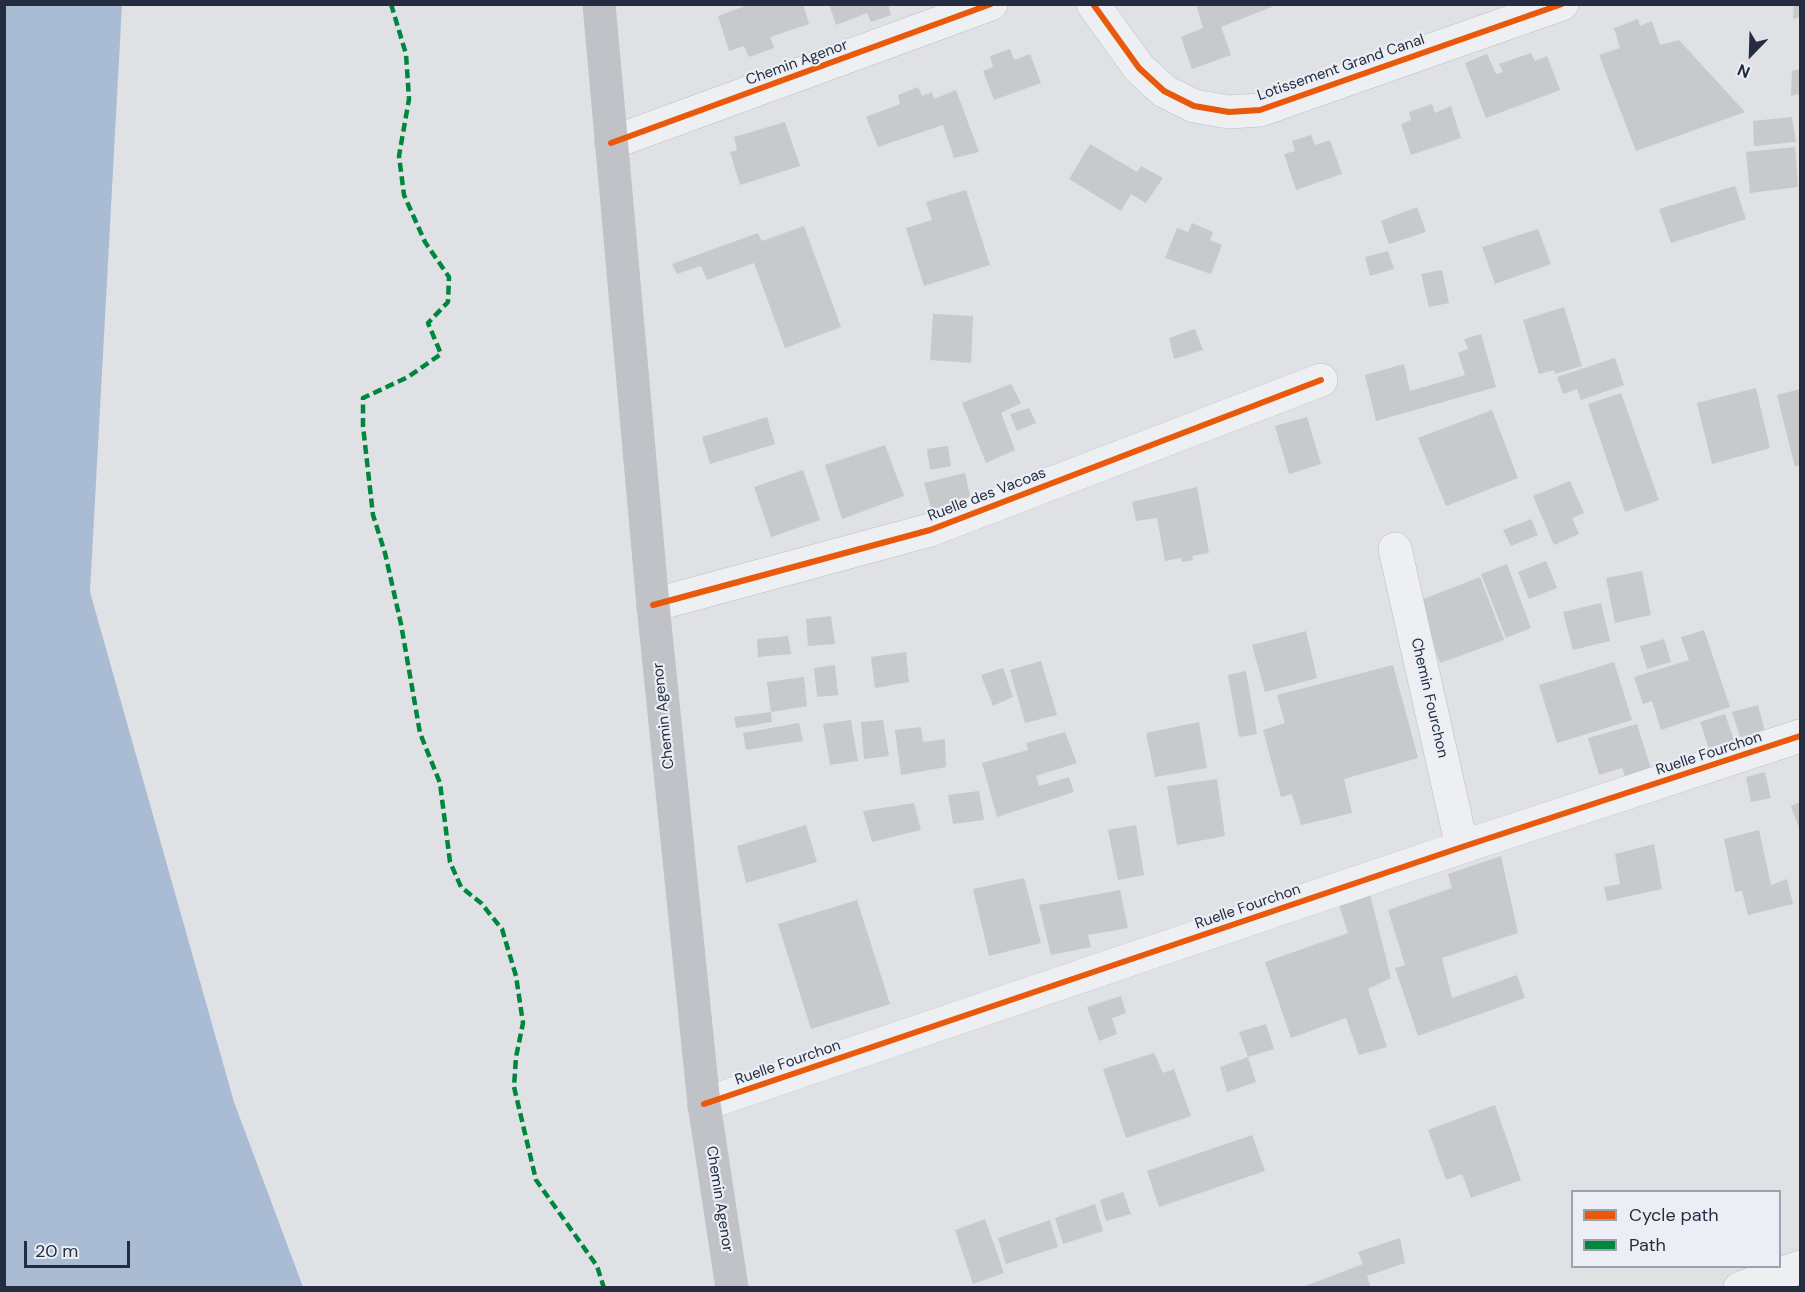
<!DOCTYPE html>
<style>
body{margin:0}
#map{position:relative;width:1805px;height:1292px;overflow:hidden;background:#dfe1e5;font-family:"DM Sans",sans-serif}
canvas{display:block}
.frame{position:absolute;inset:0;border:6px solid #242d40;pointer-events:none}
.legend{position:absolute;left:1571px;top:1190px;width:210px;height:78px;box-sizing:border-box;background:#ebeff5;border:2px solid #9ba1ad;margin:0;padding:8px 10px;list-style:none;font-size:18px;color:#242d40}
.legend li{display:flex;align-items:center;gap:12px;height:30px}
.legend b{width:30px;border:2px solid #9ba1ad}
.north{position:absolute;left:1721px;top:24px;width:60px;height:60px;-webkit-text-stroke:4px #ebeff5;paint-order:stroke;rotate:203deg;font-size:16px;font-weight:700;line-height:24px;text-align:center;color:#242d40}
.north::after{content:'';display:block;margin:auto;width:21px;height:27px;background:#242d40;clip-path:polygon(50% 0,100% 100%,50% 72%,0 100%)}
.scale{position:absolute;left:24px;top:1241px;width:106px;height:27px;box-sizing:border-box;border:3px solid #242d40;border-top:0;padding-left:8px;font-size:18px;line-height:21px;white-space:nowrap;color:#242d40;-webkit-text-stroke:4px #ebeff5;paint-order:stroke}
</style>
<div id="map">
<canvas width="1805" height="1292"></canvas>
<div class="frame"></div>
<ul class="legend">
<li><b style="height:8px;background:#e8590c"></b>Cycle path</li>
<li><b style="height:8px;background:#00873e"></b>Path</li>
</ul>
<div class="north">N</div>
<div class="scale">20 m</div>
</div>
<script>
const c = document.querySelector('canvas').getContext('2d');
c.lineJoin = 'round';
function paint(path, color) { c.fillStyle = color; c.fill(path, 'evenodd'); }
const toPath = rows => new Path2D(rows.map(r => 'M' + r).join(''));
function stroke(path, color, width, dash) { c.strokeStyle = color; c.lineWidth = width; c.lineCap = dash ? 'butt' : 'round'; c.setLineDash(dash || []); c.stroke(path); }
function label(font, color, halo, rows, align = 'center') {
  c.font = font + ' "DM Sans",sans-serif'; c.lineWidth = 4.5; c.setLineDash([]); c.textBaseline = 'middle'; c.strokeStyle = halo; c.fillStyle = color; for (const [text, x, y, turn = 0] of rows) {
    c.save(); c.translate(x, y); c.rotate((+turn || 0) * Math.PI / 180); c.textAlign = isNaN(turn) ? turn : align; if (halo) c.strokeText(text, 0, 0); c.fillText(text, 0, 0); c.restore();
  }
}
const water = toPath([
 [5,4,122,5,90,592,234,1102,303,1287,5,1287]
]);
const building = toPath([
 [750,4,803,4,809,24,770,37,774,48,749,57,744,46,729,51,718,16],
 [829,4,888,4,891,15,871,22,867,13,836,25],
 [1196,4,1273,4,1274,6,1221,27,1231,55,1192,69,1181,37,1203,28],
 [1794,4,1800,4,1800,17,1793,19],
 [1638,19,1640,26,1652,21,1660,45,1679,40,1745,112,1636,151,1599,55,1620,48,1614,28],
 [1010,49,1014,60,1030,54,1041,83,994,100,983,71,993,67,990,56],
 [1531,53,1535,61,1547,56,1560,90,1486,118,1465,63,1487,54,1496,74,1503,72,1499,64],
 [1800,69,1800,94,1791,96,1792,71],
 [918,87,922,96,932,92,934,99,956,90,979,152,954,158,943,125,878,147,866,117,900,104,898,95],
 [1432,104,1435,113,1451,106,1461,138,1411,155,1401,124,1411,120,1409,112],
 [1792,117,1796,142,1754,146,1753,121],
 [785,122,800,166,740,185,730,152,737,150,734,137],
 [1311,135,1315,145,1330,140,1342,174,1296,190,1284,154,1295,151,1292,141],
 [1090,144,1137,172,1141,166,1163,178,1146,203,1131,194,1121,211,1069,179],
 [1795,147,1798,187,1750,193,1746,152],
 [1735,186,1746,219,1671,243,1659,209],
 [966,190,990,265,924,286,906,228,932,220,926,202],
 [1417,207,1426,232,1389,244,1381,221],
 [1192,223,1213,232,1210,240,1222,245,1211,274,1165,258,1177,228,1188,232],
 [804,226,841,327,785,348,754,263,707,280,701,266,677,274,672,264,758,233,762,241],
 [1538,229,1551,264,1495,284,1482,247],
 [1388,251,1394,269,1370,276,1365,257],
 [1442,270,1449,303,1429,307,1421,274],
 [1564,307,1582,366,1555,374,1554,370,1539,374,1523,320],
 [933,314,973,316,971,363,930,360],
 [1195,329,1203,350,1174,359,1169,338],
 [1481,334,1496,387,1376,421,1365,375,1404,364,1410,391,1465,375,1458,353,1468,349,1464,339],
 [1615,358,1624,385,1581,400,1577,389,1563,394,1557,377],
 [1011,384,1021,403,1001,413,1015,450,986,463,962,403],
 [1756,388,1770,448,1712,464,1697,403],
 [1800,389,1800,465,1795,467,1777,395],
 [1621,393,1659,500,1625,512,1588,404],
 [1029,408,1036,423,1017,431,1010,414],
 [1492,410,1518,478,1446,506,1418,438],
 [767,417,775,444,710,464,702,437],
 [1307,417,1321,464,1289,474,1275,426],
 [885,445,904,496,842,519,825,465],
 [948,446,951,466,930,470,927,449],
 [803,470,820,520,771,537,754,487],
 [965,473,971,500,932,511,924,483],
 [1570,481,1584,513,1572,518,1579,534,1554,545,1533,496],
 [1197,487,1209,553,1192,556,1193,560,1182,562,1181,558,1165,561,1157,518,1136,521,1132,502],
 [1531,519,1538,535,1511,546,1503,530],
 [1546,561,1557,588,1529,599,1518,572],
 [1507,564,1531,628,1506,638,1481,574],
 [1642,571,1651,615,1615,623,1606,578],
 [1480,577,1504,640,1440,663,1416,602],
 [1601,603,1610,641,1573,650,1563,612],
 [831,616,835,644,808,646,806,619],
 [1704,630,1730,707,1661,730,1652,701,1643,704,1634,677,1689,660,1681,637],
 [1306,631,1317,678,1265,692,1252,645],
 [788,636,791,654,758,657,757,639],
 [1664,639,1671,662,1647,669,1640,646],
 [906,652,909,682,875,688,871,657],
 [1041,661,1057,715,1025,723,1010,670],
 [1614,662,1632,720,1557,743,1539,685],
 [835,665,838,695,817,697,814,668],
 [1393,665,1418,758,1344,779,1352,813,1301,825,1292,794,1281,797,1263,730,1285,723,1277,695],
 [1003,668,1013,697,993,706,981,675],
 [1246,671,1257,734,1239,737,1228,675],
 [804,677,807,706,771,712,767,682],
 [1758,705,1765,731,1740,737,1732,712],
 [771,712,772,722,736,728,734,717],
 [1725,714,1735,743,1710,751,1700,722],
 [851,720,858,761,830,765,823,724],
 [883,720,889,756,864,759,861,722],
 [1199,722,1207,768,1155,777,1146,733],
 [799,723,803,741,746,750,743,733],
 [1637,724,1652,772,1626,779,1622,768,1599,775,1588,738],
 [921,727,923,742,945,739,946,767,901,775,895,730],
 [1065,732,1077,763,1036,776,1039,786,1069,777,1074,792,997,817,982,763,1028,750,1026,743],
 [1765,772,1771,798,1751,802,1746,777],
 [1217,779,1225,836,1177,845,1167,786],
 [979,791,984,820,953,824,948,795],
 [1800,802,1800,831,1791,806],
 [914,803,921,830,872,842,863,811],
 [806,825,817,862,746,883,737,846],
 [1136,825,1144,875,1118,880,1108,830],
 [1759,830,1771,885,1787,879,1793,904,1748,915,1742,891,1735,892,1724,839],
 [1654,844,1662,889,1607,901,1604,887,1620,884,1615,854],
 [1501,856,1518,933,1442,958,1452,998,1517,975,1525,998,1418,1036,1395,968,1405,965,1388,910,1452,888,1448,874],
 [1024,878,1041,943,989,956,973,889],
 [1120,890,1128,928,1088,935,1091,947,1051,955,1039,905],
 [1370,894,1391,978,1368,989,1387,1047,1359,1055,1346,1018,1291,1038,1265,962,1348,933,1339,905],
 [857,900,890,1004,811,1029,778,924],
 [1121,996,1126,1013,1112,1018,1117,1034,1099,1041,1087,1007],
 [1266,1024,1274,1049,1248,1057,1239,1032],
 [1154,1053,1163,1073,1174,1069,1191,1116,1126,1138,1103,1069],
 [1248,1057,1256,1082,1227,1092,1220,1067],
 [1495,1105,1521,1180,1471,1198,1462,1174,1446,1180,1428,1130],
 [1252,1135,1265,1171,1159,1207,1147,1171],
 [1123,1192,1131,1214,1106,1221,1100,1200],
 [1095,1204,1103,1231,1063,1244,1055,1218],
 [985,1219,1004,1273,973,1284,955,1230],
 [1050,1220,1058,1247,1006,1264,998,1238],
 [1400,1238,1405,1263,1367,1276,1371,1288,1300,1288,1363,1264,1358,1252]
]);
const street = toPath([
 [1093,4,1139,68,1164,91,1194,106,1229,112,1260,110,1562,4],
 [611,143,991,4],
 [1395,549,1462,847],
 [653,605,930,530,1321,380],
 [704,1104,1462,847,1800,736],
 [1740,1288,1800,1267]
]);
const secondary = toPath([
 [599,4,653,605,704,1104,732,1288]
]);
const quiet = toPath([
 [391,4,406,54,409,99,399,156,404,195,425,242,449,277,448,302,428,323,441,354,408,377,363,398,363,426,373,515,385,553,401,624,420,733,440,783,450,862,461,887,481,903,502,929,516,976,523,1023,516,1057,514,1087,536,1180,597,1266,604,1288]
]);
const cycleway = toPath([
 [1093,4,1139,68,1164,91,1194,106,1229,112,1260,110,1562,4],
 [611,143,991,4],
 [653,605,930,530,1321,380],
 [704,1104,1462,847,1800,736]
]);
const streetNames = [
 ["Chemin Agenor",797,63,-20],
 ["Lotissement Grand Canal",1341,68,-19],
 ["Ruelle des Vacoas",987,495,-21],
 ["Chemin Fourchon",1429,698,77],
 ["Chemin Agenor",664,716,-96],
 ["Ruelle Fourchon",1709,754,-18],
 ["Ruelle Fourchon",1248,907,-19],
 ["Ruelle Fourchon",788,1063,-19],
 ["Chemin Agenor",719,1199,81]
];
paint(water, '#aabcd4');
paint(building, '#c7c9cd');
stroke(street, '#bdbfc3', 34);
stroke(street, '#eeeff2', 33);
stroke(secondary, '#c0c2c8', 33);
stroke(quiet, '#00873e', 4.5, [9, 4.5]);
stroke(cycleway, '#e8590c', 6);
label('15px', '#242d40', '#ebeff5', streetNames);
</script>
